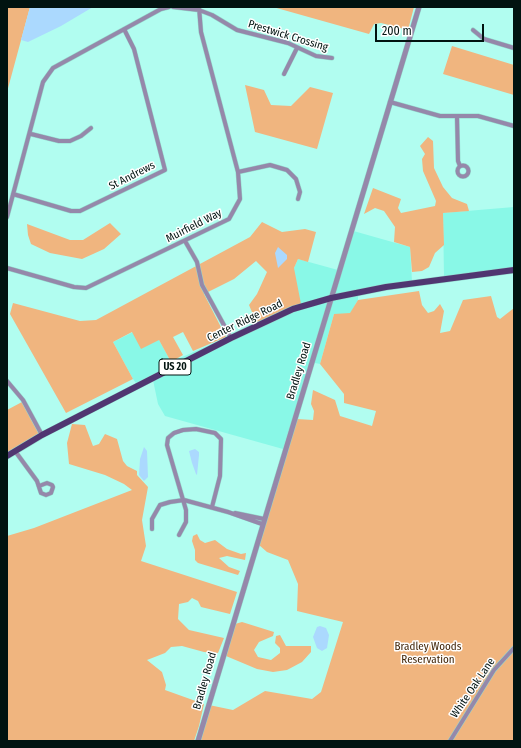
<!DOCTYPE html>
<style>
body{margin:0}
#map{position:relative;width:521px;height:748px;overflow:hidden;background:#b1fdf0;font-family:"Fira Sans Condensed",sans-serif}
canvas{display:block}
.frame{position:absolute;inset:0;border:8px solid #011310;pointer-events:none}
.scale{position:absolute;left:375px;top:24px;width:109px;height:18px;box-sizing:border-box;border:2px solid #011310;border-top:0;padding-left:5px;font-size:12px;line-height:14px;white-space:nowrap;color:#011310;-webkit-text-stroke:3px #fff;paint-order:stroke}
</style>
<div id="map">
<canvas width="521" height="748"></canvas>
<div class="frame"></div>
<div class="scale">200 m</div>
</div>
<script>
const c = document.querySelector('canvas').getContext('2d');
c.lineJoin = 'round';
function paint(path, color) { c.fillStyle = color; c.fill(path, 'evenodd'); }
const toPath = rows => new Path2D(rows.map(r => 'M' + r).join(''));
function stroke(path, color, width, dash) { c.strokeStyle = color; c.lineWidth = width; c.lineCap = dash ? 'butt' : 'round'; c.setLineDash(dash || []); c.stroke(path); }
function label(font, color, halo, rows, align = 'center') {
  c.font = font + ' "Fira Sans Condensed",sans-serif'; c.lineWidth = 3; c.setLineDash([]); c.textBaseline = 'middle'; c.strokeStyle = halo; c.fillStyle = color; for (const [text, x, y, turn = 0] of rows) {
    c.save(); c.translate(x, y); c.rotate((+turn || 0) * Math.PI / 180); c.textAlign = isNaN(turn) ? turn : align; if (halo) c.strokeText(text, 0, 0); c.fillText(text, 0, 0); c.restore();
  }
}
const built = toPath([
 [514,207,514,269,444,277,443,213],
 [350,230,410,247,412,281,358,291,358,300,350,314,334,314,320,364,310,362,283,449,165,416,158,404,153,380,139,387,133,379,113,342,133,332,159,340,171,362,257,324,294,268,298,259,338,270]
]);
const green = toPath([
 [7,7,30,7,7,92],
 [273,7,414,7,408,30,381,23,374,24,369,34],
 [452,46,514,65,514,95,443,74],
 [245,85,264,90,271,105,291,106,310,87,333,93,317,149,255,132],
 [428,137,433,141,434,168,443,187,452,198,467,204,469,211,443,213,444,245,435,253,429,267,422,271,412,272,410,247,394,242,395,227,384,211,375,208,364,214,373,188,401,199,398,208,401,213,435,206,436,201,423,171,422,159,425,154,420,146],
 [262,222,282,232,305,229,316,232,308,262,298,259,294,268,301,304,257,324,249,305,257,294,267,272,256,261,234,279,204,294,226,337,193,351,183,332,173,337,183,355,171,362,159,340,141,349,132,332,113,342,133,379,66,413,10,314,13,303,80,321,96,320,250,237],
 [110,223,121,234,104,249,82,259,50,253,31,244,28,235,27,224,70,240,83,240],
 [419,291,422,305,428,313,434,311,440,304,444,311,440,333,450,331,463,300,491,296,497,317,500,319,514,308,514,741,198,741,209,705,233,710,265,691,312,699,321,692,343,622,297,611,298,584,288,560,267,552,259,545,297,419,313,420,314,411,311,404,313,390,335,400,340,416,372,426,376,411,344,403,344,394,320,364,334,314,350,313,358,300],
 [22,402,39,434,7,453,7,410],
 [72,424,85,425,93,446,99,444,105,434,117,439,123,461,127,466,137,471,137,475,148,487,142,520,146,546,141,561,237,592,230,614,201,607,198,601,192,598,188,602,179,604,178,619,189,630,224,638,218,653,204,652,182,646,171,647,165,653,147,660,162,672,166,685,165,690,204,704,199,726,194,741,7,741,7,536,34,528,132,490,124,484,105,475,69,464,67,443],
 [197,534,200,540,205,543,215,540,227,549,241,554,246,553,245,560,227,556,219,558,229,567,240,571,238,575,198,563,195,560,195,550,192,541,193,536],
 [242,622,274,632,273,636,259,642,254,650,258,657,271,660,280,653,280,648,275,643,276,636,280,635,286,646,311,646,311,652,302,662,287,670,273,672,257,669,226,656,235,624]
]);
const water = toPath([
 [30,7,93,7,61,26,28,42,21,40],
 [278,247,287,255,287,259,278,268,275,253],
 [144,447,147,451,148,477,144,481,139,475,140,459],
 [195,449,199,452,199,455,197,475,196,474,192,463,189,451],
 [320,626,326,628,329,635,327,648,322,651,317,648,313,637,317,627]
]);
const minor = toPath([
 [173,7,199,10,212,15,237,30,288,43,316,56,332,58],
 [473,30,484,39,514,48],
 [284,74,297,48],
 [390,102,440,116,478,116,514,126],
 [457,116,458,161,460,166],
 [31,134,59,141,70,141,81,136,91,128],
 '457.5 171a5.5 5.5 0 1 1 11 0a5.5 5.5 0 1 1-11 0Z',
 [238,172,270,165,287,170,296,179,300,192,298,199],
 [13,194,71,211,80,211,165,170,134,49,124,29],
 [7,217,43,82,53,68,161,9,169,7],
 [185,241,197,262,202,285,231,338],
 [7,268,74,287,86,288,229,219,240,199,238,172,201,32,199,7],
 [7,381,23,400,42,435],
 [15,451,37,481,41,493,46,495,51,493,53,487,52,485,47,483,39,486],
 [235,513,264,519],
 [152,529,152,519,160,505,170,502,184,500,228,512,262,524],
 [179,535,186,522,186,510,167,445,168,438,174,433,183,430,196,429,215,433,221,439,220,476,212,507],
 [450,741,494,670,514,648]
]);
const tertiary = toPath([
 [198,741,419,7]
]);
const primary = toPath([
 [7,456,42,435,231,338,293,309,331,298,386,287,514,270]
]);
const shields = [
 [175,367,32]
];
const shieldNames = [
 ["US 20",175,367]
];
const streetNames = [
 ["Prestwick Crossing",288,36,17],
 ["St Andrews",132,176,-27],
 ["Muirfield Way",194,226,-27],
 ["Center Ridge Road",245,321,-26],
 ["Bradley Road",299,371,-73],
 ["Bradley Road",205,681,-74],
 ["White Oak Lane",473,688,-56]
];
const parkNames = [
 ["Bradley Woods",428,647],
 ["Reservation",428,660]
];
paint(built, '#89f8e7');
paint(green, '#f0b57f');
paint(water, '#abd9fe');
stroke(minor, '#95d8cc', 5);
stroke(tertiary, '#95d8cc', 6);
stroke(primary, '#95d8cc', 7);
stroke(minor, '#9588aa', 4);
stroke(tertiary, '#9588aa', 5);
stroke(primary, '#503671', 6);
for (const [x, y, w] of shields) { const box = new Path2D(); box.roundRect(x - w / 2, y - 8, w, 16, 3); c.fillStyle = '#fff'; c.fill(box); stroke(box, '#011310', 1); }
label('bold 10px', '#011310', null, shieldNames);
label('11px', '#011310', '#fff', streetNames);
label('11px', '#412508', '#fff', parkNames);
</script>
